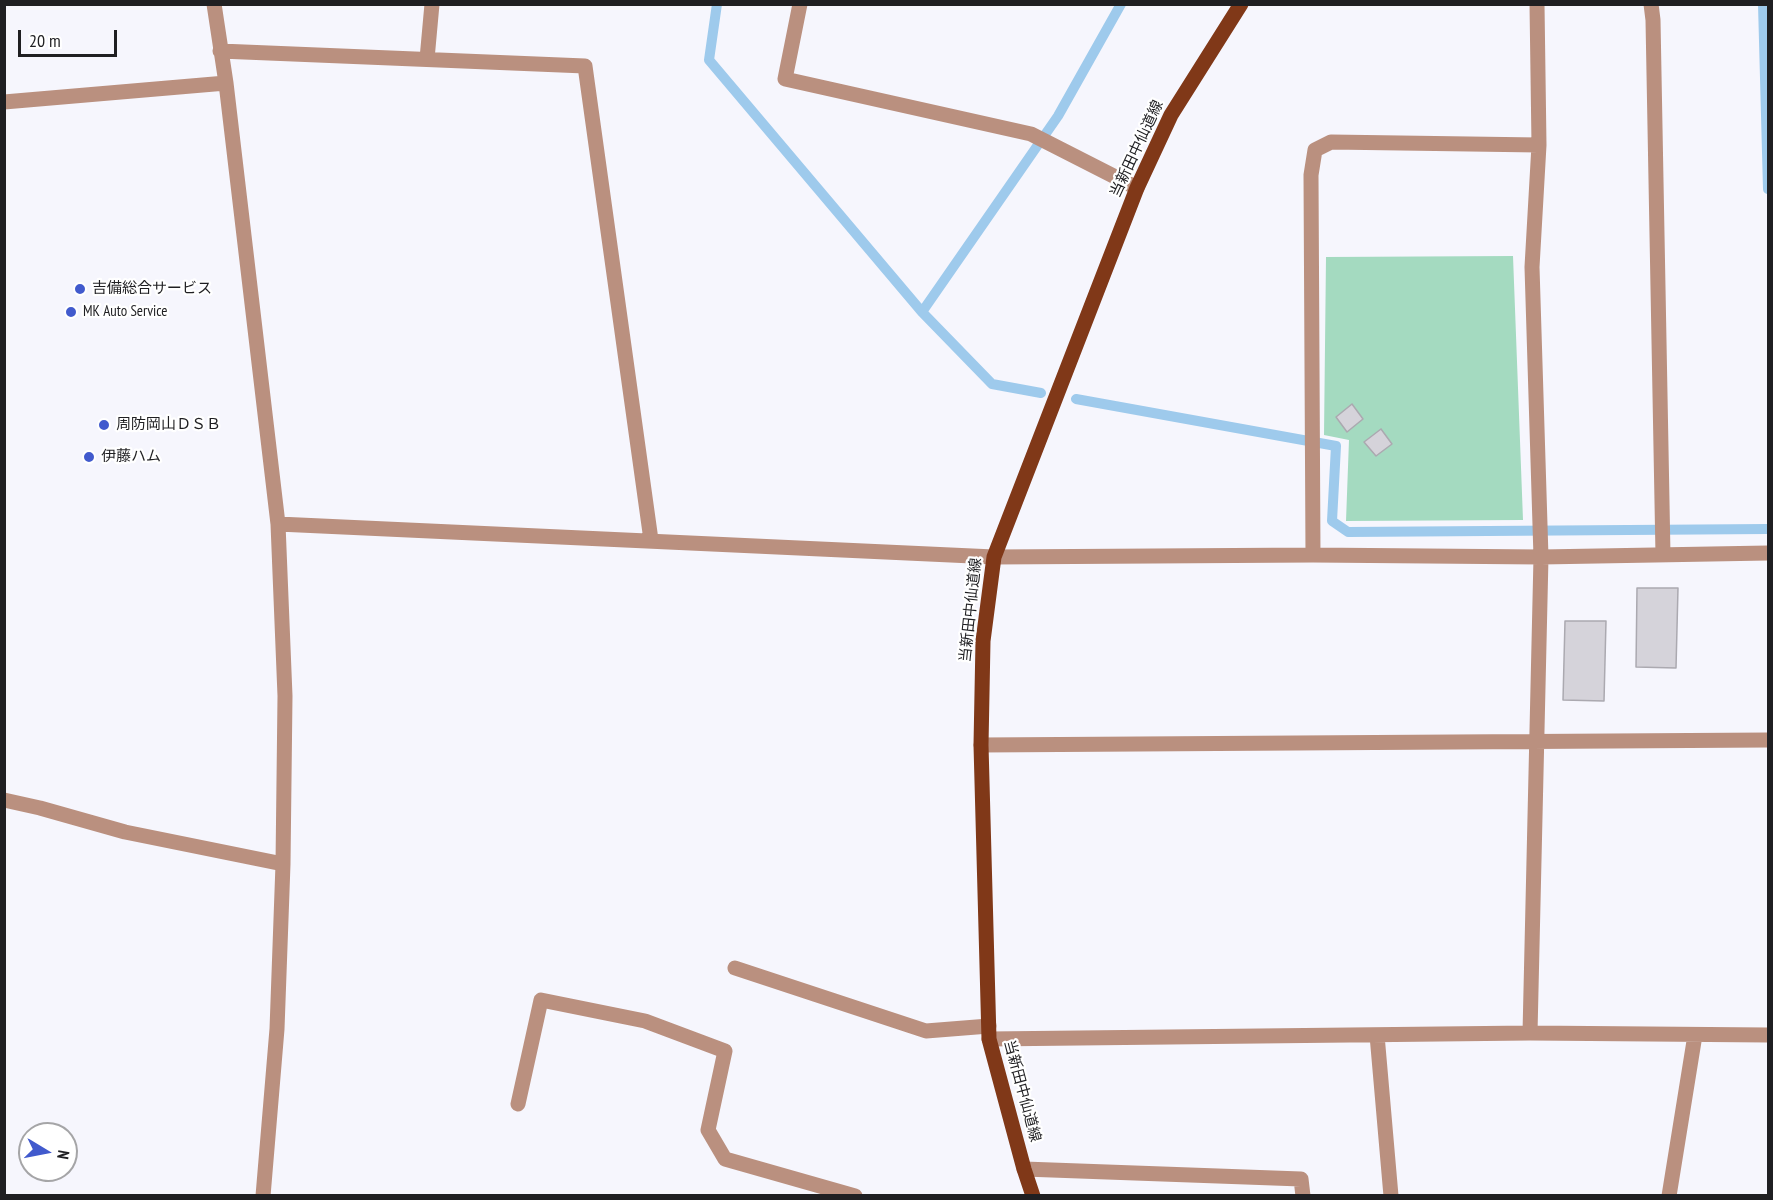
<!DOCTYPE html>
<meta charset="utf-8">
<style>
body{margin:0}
#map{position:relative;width:1773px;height:1200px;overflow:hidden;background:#f6f6fd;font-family:"PT Sans Narrow",sans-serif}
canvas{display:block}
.frame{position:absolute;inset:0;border:6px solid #1f1f22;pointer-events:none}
.north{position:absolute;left:18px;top:1122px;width:60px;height:60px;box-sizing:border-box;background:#fff;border:2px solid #a5a5a7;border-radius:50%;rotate:100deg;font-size:16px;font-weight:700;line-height:24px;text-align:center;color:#1f1f22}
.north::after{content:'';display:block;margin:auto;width:21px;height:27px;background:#415acd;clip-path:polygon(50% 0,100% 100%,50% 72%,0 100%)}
.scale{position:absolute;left:18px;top:30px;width:99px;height:27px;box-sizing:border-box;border:3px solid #1f1f22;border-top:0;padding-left:8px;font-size:18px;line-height:21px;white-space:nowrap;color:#1f1f22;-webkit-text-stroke:4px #fff;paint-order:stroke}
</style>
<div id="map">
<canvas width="1773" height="1200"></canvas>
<div class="frame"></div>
<div class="north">N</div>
<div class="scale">20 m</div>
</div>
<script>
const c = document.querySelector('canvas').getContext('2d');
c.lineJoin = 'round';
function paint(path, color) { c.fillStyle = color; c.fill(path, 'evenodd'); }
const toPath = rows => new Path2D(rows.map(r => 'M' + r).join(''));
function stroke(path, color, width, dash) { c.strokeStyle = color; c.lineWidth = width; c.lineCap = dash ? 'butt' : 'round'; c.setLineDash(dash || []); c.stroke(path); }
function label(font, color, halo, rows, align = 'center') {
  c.font = font + ' "PT Sans Narrow","Noto Sans JP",sans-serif'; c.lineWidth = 4.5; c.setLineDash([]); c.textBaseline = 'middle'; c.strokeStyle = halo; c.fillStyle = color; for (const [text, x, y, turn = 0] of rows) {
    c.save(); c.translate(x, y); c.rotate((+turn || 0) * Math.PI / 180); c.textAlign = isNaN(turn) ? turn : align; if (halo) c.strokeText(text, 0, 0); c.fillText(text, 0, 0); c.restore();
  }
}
const green = toPath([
 [1513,256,1523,520,1346,521,1349,440,1324,435,1326,257]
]);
const stream = toPath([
 [717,4,709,60,922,312,992,384,1041,393],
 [1763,4,1768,189],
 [922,312,1058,116,1121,4],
 [1076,399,1336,446,1332,521,1348,532,1768,529]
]);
const building = toPath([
 [1352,404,1363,419,1347,432,1336,417,1352,404],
 [1381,429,1392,444,1376,456,1364,442,1381,429],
 [1637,588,1678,588,1676,668,1636,667,1637,588],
 [1565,621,1606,621,1604,701,1563,700,1565,621]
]);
const minor = toPath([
 [214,4,226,83,278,524,285,696,283,864,277,1029,263,1196],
 [800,4,785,79,1031,134,1137,188],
 [1651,4,1653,20,1663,555],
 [220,51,585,66,651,540],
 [427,59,432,4],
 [4,102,226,83],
 [278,524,994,557,1313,555,1541,557,1768,553],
 [1313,555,1311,175,1315,150,1331,142,1539,145],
 [981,745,1768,740],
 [4,800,40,808,125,832,283,864],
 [735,968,926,1031,989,1026],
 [1530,1033,1541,557,1532,267,1539,145,1537,4],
 [1377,1035,1391,1196],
 [989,1039,1530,1033,1768,1035],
 [518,1104,541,1000,645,1021,725,1051,708,1130,725,1159,855,1196],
 [1024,1169,1301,1179,1303,1196],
 [1669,1196,1695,1035]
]);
const major = toPath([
 [1033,1196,1024,1169,989,1039,981,745,983,641,994,557,1137,188,1171,115,1241,4]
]);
const markers = [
 [80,289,6,"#415acd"],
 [71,312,6,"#415acd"],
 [104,425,6,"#415acd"],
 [89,457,6,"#415acd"]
];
const streetNames = [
 ["当新田中仙道線",1137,149,-65],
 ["当新田中仙道線",971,610,-84],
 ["当新田中仙道線",1022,1091,75]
];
const poiNames = [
 ["吉備総合サービス",92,289],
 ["MK Auto Service",83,312],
 ["周防岡山ＤＳＢ",116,425],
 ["伊藤ハム",101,457]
];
paint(green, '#a4dac0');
stroke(stream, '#9ecaec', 10);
paint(building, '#d5d3da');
stroke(building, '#aba9b0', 1.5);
stroke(minor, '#ba907f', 15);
stroke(major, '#803818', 15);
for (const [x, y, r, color] of markers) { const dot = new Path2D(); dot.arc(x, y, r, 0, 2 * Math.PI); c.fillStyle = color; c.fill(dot); stroke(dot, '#fff', 2); }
label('15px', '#1f1f22', '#fff', streetNames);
label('15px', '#1f1f22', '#fff', poiNames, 'left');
</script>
